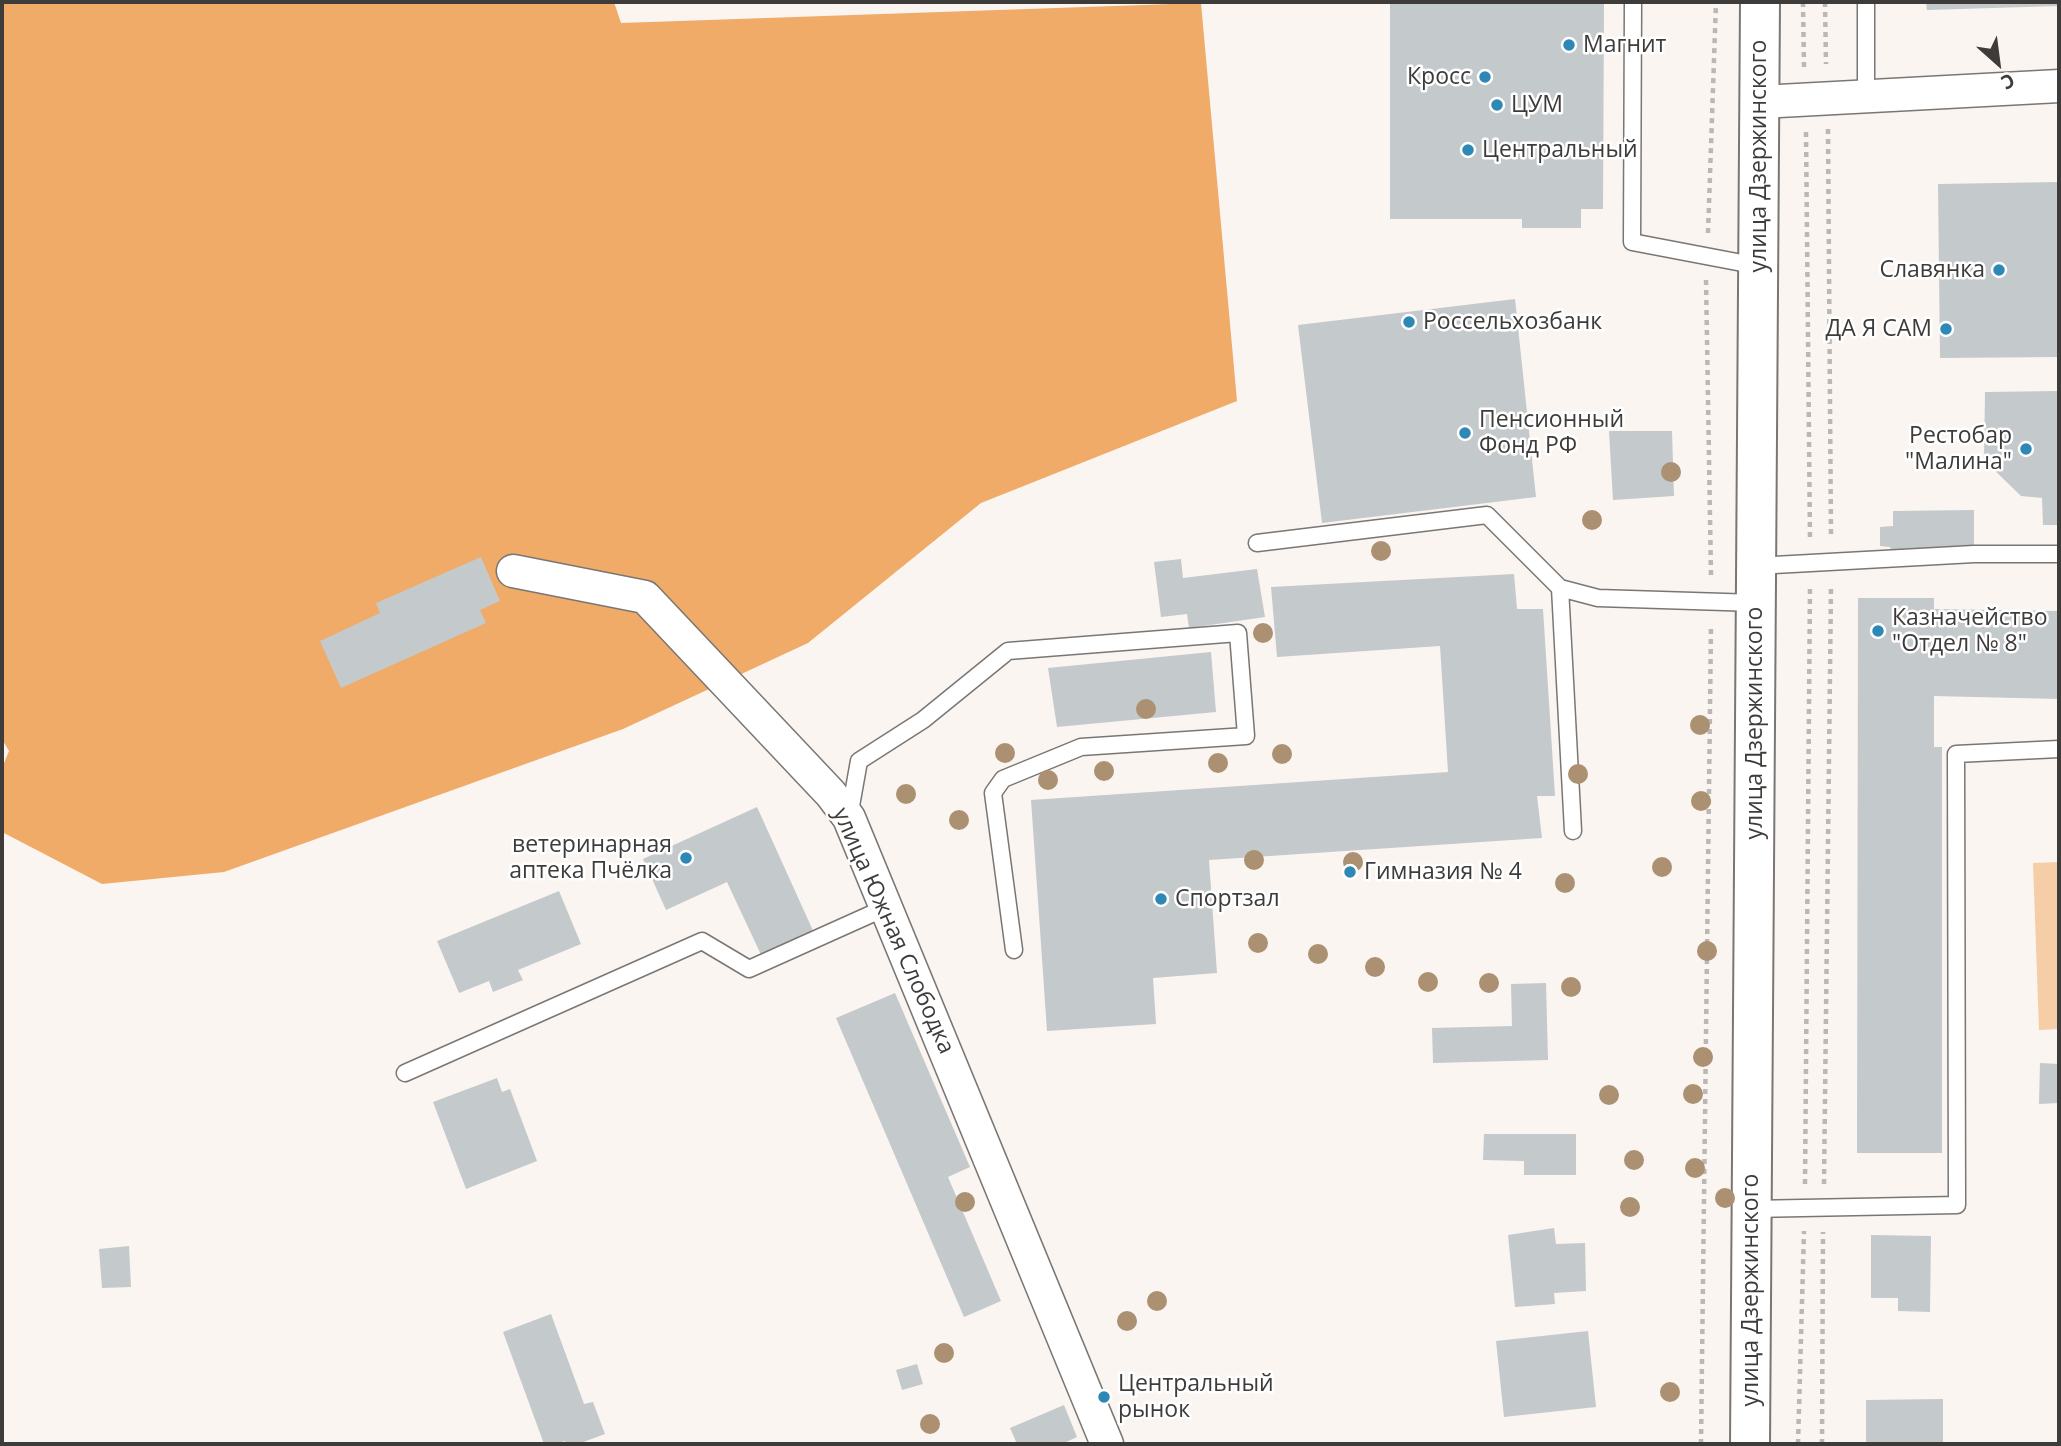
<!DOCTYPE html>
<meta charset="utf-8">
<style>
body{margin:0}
#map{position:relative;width:2061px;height:1446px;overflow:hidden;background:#faf5f1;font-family:"Open Sans",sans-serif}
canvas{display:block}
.frame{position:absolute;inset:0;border:4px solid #3e3c3b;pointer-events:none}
.north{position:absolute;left:1963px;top:28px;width:70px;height:70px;-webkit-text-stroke:5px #fff;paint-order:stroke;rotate:152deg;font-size:19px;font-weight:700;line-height:28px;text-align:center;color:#3e3c3b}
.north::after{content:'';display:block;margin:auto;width:24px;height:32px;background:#3e3c3b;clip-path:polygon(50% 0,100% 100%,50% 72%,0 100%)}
</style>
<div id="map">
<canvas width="2061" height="1446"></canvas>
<div class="frame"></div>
<div class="north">С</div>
</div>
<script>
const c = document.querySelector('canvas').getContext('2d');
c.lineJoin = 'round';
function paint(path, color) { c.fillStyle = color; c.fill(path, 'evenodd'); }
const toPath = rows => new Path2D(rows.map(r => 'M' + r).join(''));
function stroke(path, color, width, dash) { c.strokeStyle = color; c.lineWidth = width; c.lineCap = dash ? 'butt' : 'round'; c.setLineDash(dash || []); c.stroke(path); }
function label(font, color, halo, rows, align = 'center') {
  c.font = font + ' "Open Sans",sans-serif'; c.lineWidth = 5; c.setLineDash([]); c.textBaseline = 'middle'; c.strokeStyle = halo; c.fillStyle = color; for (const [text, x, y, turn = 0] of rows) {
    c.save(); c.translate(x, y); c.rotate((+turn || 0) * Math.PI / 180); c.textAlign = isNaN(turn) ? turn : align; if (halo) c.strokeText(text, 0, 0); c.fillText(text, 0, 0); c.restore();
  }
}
const green = toPath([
 [2059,862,2059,1029,2039,1030,2033,863]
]);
const forest = toPath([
 [2,2,614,2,621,23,1201,3,1237,401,981,503,808,643,623,729,224,872,102,884,2,832,2,768,9,751,2,739]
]);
const building = toPath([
 [1390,2,1604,2,1603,209,1581,209,1581,228,1522,228,1522,219,1390,219],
 [1926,2,2059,2,2059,6,1927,10],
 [2059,182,2059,357,1940,358,1938,184],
 [1515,299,1536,497,1322,523,1298,325],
 [2059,391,2059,525,2043,525,2042,498,2021,496,1984,460,1985,392],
 [1609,431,1672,431,1674,496,1613,500],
 [1974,510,1974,554,1892,554,1890,547,1880,546,1880,527,1893,526,1893,511],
 [481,557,500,601,480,610,486,623,341,688,320,641,380,613,376,603],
 [1181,559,1183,578,1257,569,1265,617,1189,628,1187,614,1161,617,1154,562],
 [1514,574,1517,609,1543,609,1555,796,1537,796,1542,838,1209,860,1217,973,1153,978,1156,1024,1047,1031,1031,800,1448,772,1440,646,1277,657,1271,587],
 [1858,598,1934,598,1934,609,2059,611,2059,699,1934,696,1934,747,1942,747,1942,1153,1857,1153],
 [1211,652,1216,712,1057,727,1048,668],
 [757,807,815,935,763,959,727,882,666,910,643,859],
 [559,891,581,944,518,970,523,980,493,992,489,981,459,993,437,941],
 [1546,983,1548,1060,1433,1063,1432,1028,1512,1026,1511,984],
 [895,993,970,1167,948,1177,1001,1301,964,1317,836,1018],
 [2040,1063,2059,1064,2059,1103,2039,1104],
 [497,1078,502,1092,510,1089,537,1161,466,1189,433,1102],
 [1484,1134,1576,1134,1576,1175,1524,1175,1524,1161,1483,1160],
 [1554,1228,1556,1244,1585,1243,1586,1291,1554,1293,1555,1304,1515,1307,1508,1235],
 [1871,1235,1931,1236,1930,1312,1898,1311,1898,1298,1871,1298],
 [129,1246,131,1287,102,1288,99,1249],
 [551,1314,584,1404,593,1402,605,1434,578,1444,566,1444,565,1441,556,1444,544,1444,503,1332],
 [1588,1331,1596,1407,1504,1417,1496,1341],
 [917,1364,923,1384,902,1390,896,1370],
 [1943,1399,1943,1444,1866,1444,1866,1400],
 [1064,1405,1077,1437,1062,1444,1017,1444,1010,1428]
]);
const path = toPath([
 [1803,2,1804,67],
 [1825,2,1826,64],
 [1828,129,1831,537],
 [1806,132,1810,540],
 [1708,233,1716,2],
 [1706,280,1711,575],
 [1805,1184,1810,587],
 [1824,1184,1831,588],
 [1701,1444,1711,626],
 [1798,1444,1804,1231],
 [1822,1444,1823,1232]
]);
const lane = toPath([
 [1633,2,1632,242,1758,266],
 [1866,96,1866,2],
 [1257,543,1487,515,1560,588,1598,598,1756,603],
 [1756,566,1974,554,2059,554],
 [1560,588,1573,831],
 [849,817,859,761,923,720,1008,651,1238,633,1246,736,1081,747,1003,779,993,793,1014,950],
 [405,1073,702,941,749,969,887,907],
 [1751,1209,1957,1205,1956,754,2059,749]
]);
const street = toPath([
 [1760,102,2059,86],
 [513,571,645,597,831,794,849,818,1107,1444]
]);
const secondary = toPath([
 [1750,1444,1760,2]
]);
const trees = [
 [1671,472],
 [1592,520],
 [1381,551],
 [1263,633],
 [1146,709],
 [1700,725],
 [1005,753],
 [1282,754],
 [1218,763],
 [1104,771],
 [1578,774],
 [1048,780],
 [906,794],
 [1701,801],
 [959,820],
 [1254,860],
 [1353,862],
 [1662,867],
 [1565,883],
 [1258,943],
 [1707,951],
 [1318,954],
 [1375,967],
 [1428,982],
 [1489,983],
 [1571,987],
 [1703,1057],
 [1693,1094],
 [1609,1095],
 [1634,1160],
 [1695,1168],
 [1725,1198],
 [965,1202],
 [1630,1207],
 [1157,1301],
 [1127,1321],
 [944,1353],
 [1670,1392],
 [930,1424]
];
const markers = [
 [1569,45,7,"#2e88b5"],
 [1485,77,7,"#2e88b5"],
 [1497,105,7,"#2e88b5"],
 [1468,150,7,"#2e88b5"],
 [1999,270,7,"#2e88b5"],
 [1409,322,7,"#2e88b5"],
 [1946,329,7,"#2e88b5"],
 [1465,433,7,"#2e88b5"],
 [2026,449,7,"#2e88b5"],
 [1878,631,7,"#2e88b5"],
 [686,858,7,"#2e88b5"],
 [1350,872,7,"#2e88b5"],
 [1161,899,7,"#2e88b5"],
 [1104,1397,7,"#2e88b5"]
];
const poiNames = [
 ["Магнит",1583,45],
 ["Кросс",1471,77,"right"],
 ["ЦУМ",1511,105],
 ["Центральный",1482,150],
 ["Славянка",1985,270,"right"],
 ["Россельхозбанк",1423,322],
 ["ДА Я САМ",1932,329,"right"],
 ["Пенсионный",1479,420],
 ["Фонд РФ",1479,446],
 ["Рестобар",2012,436,"right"],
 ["\"Малина\"",2012,462,"right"],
 ["Казначейство",1892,618],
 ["\"Отдел № 8\"",1892,644],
 ["ветеринарная",672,845,"right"],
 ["аптека Пчёлка",672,871,"right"],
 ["Гимназия № 4",1364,872],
 ["Спортзал",1175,899],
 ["Центральный",1118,1384],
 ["рынок",1118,1410]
];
const streetNames = [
 ["улица Дзержинского",1759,156,-90],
 ["улица Дзержинского",1755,723,-90],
 ["улица Южная Слободка",893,931,66],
 ["улица Дзержинского",1751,1290,-90]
];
paint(green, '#f5cda7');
paint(forest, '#efab67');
paint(building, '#c4c9cc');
stroke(lane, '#7a7673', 19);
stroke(street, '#7a7673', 35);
stroke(secondary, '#7a7673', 42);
stroke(path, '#bbb7b4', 4.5, [5, 5]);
stroke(lane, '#fff', 16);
stroke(street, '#fff', 32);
stroke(secondary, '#fff', 38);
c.fillStyle = '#ab9171';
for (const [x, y] of trees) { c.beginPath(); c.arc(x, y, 10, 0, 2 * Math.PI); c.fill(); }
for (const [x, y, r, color] of markers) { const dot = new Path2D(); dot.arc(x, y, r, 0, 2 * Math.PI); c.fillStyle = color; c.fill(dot); stroke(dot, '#fff', 2.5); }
label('23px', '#3e3c3b', '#fff', poiNames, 'left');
label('23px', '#3e3c3b', '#fff', streetNames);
</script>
